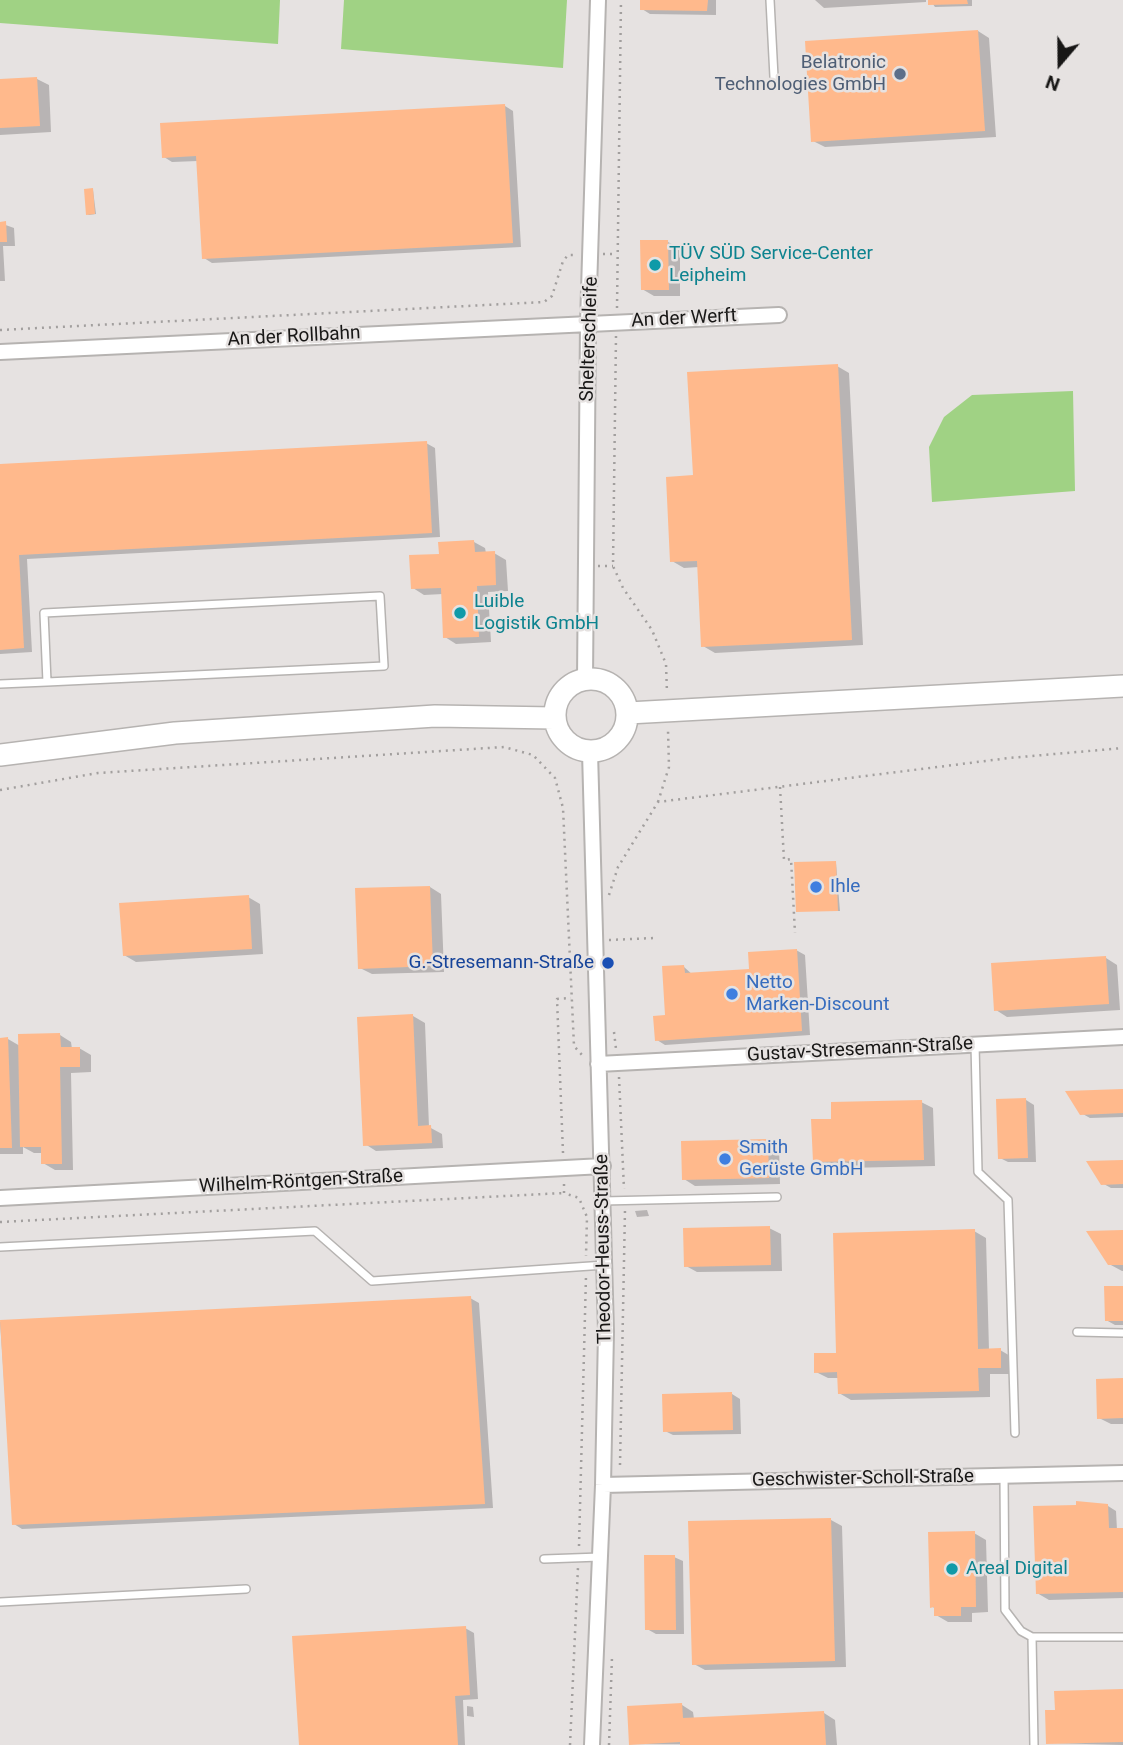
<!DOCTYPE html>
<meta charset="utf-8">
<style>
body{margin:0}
#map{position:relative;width:1123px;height:1745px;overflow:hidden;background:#e6e2e1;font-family:Roboto,sans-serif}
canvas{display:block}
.north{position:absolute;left:1025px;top:28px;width:70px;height:70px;-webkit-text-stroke:5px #e6e2e1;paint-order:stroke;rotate:200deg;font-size:19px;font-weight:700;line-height:28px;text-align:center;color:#181716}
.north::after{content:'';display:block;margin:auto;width:24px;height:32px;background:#181716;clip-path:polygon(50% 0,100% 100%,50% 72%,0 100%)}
</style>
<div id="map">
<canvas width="1123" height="1745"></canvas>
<div class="north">N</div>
</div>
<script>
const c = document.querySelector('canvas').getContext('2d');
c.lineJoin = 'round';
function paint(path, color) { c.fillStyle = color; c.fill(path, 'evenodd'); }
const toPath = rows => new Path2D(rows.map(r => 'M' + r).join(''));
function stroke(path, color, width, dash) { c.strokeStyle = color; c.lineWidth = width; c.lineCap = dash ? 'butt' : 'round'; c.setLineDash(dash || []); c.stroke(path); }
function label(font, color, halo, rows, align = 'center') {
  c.font = font + ' Roboto,sans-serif'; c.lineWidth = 5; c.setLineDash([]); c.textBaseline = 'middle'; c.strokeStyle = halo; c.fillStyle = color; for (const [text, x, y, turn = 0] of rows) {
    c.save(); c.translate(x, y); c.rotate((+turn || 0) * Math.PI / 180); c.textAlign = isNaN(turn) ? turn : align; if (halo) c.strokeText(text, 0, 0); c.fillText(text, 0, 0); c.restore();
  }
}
const green = toPath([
 [0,0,280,0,278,44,0,23],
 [344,0,567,0,563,68,341,49],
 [1073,391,1075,491,932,502,929,447,944,417,972,395]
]);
const shadow = toPath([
 [642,0,716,0,716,15,650,14,642,9],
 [815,0,926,0,926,2,824,8],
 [930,0,972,0,972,6,935,7],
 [978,31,989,38,996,137,825,147,813,141],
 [37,79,49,85,51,132,0,135,0,81],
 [505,106,513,111,521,247,212,263,204,258,198,161,172,162,164,157],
 [93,190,96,214,89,215,87,214],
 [0,223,14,228,15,246,3,246,5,281,0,281],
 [668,242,680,248,680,296,654,296,642,289],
 [837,366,849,373,863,645,715,653,703,646,699,567,684,568,672,561,694,477],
 [426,443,435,448,440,537,27,559,32,652,0,654,0,466],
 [474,542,485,548,486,553,494,553,506,560,508,591,488,592,491,642,456,644,445,637,443,594,424,595,413,588,440,555],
 [836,863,840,911,798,911],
 [430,887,441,894,444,972,372,974,360,968],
 [248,897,260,904,263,954,136,962,124,955],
 [796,950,805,955,810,1035,665,1045,657,1040,684,967,693,975,751,971],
 [1106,958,1117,965,1120,1010,1007,1017,996,1010],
 [413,1016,425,1023,429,1127,442,1134,443,1148,376,1151,365,1144],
 [60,1035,71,1042,72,1049,79,1048,91,1055,91,1072,71,1073,73,1170,55,1170,43,1163,43,1153,34,1153,23,1147,23,1154,0,1154,0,1039,8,1039,20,1046],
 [1123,1090,1123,1117,1090,1118,1081,1113],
 [1026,1100,1034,1105,1036,1162,1008,1162,1000,1158],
 [921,1102,933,1108,935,1166,846,1168,838,1163,820,1164,814,1161,831,1121],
 [767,1141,779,1147,780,1184,695,1186,684,1179],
 [1123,1162,1123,1188,1111,1188,1102,1183],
 [635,1211,647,1210,649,1216,637,1217],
 [769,1228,781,1234,782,1271,697,1272,686,1266],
 [974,1231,986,1238,989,1350,1000,1350,1012,1357,1012,1374,990,1374,990,1397,851,1400,839,1393,839,1378,828,1378,816,1372],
 [1123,1232,1123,1271,1122,1271,1109,1264],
 [1123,1288,1123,1325,1115,1325,1106,1320],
 [470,1298,479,1303,493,1508,22,1529,14,1524,0,1322],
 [1123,1380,1123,1424,1111,1424,1099,1418],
 [732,1394,740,1399,741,1434,673,1435,665,1431],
 [1108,1506,1116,1511,1117,1530,1123,1530,1123,1598,1049,1600,1037,1593],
 [831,1520,842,1526,846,1667,705,1670,694,1664],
 [974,1533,986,1540,988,1612,972,1613,972,1622,948,1622,936,1615,936,1609,931,1606],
 [674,1557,683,1561,684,1634,656,1634,647,1629],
 [465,1628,474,1633,478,1699,463,1700,465,1745,301,1745],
 [1123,1691,1123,1745,1048,1743,1057,1711],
 [682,1705,693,1712,694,1719,824,1713,835,1720,837,1745,631,1744],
 [467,1706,473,1707,474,1717,467,1716]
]);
const building = toPath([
 [640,0,708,0,707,11,640,10],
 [928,0,967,0,968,4,928,5],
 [978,30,985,131,811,142,805,41],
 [37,77,40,126,0,128,0,79],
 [505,104,513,243,202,259,196,156,162,158,160,123],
 [93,188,95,214,86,215,84,189],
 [6,221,7,242,0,242,0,222],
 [640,240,668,240,669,290,641,290],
 [838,364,852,640,701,647,697,561,670,562,666,477,693,475,687,372],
 [427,441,432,533,19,555,24,648,0,650,0,464],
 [474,540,475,552,495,551,496,585,477,586,479,637,443,638,441,588,411,589,409,555,439,554,438,542],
 [836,861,838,911,796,912,794,862],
 [430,886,433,966,358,969,355,888],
 [249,895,252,949,123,956,119,903],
 [797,949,802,1031,655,1041,653,1016,665,1015,662,966,684,965,685,973,749,969,748,952],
 [1106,956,1109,1004,994,1011,991,963],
 [413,1014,418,1126,431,1125,432,1143,363,1146,357,1017],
 [60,1033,61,1047,80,1047,80,1067,60,1067,62,1164,41,1164,41,1147,20,1147,18,1034],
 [8,1037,12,1148,0,1148,0,1038],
 [1123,1089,1123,1113,1080,1115,1065,1091],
 [1026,1098,1028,1158,998,1159,996,1099],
 [922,1100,924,1160,813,1162,811,1119,831,1119,831,1102],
 [768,1139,769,1178,682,1180,681,1141],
 [1123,1160,1123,1184,1101,1185,1086,1161],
 [770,1226,771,1265,684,1267,683,1228],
 [975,1229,978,1349,1001,1348,1001,1368,978,1368,979,1391,838,1394,837,1372,814,1373,814,1353,836,1353,833,1233],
 [1123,1230,1123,1265,1108,1265,1086,1231],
 [1104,1286,1123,1286,1123,1321,1105,1321],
 [471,1296,485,1504,12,1525,0,1320],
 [1123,1378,1123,1418,1097,1419,1096,1379],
 [732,1392,733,1430,663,1432,662,1394],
 [1076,1501,1108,1504,1109,1528,1123,1528,1123,1592,1036,1594,1033,1506,1076,1505],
 [831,1518,835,1661,692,1665,688,1521],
 [975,1531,976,1607,961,1607,961,1616,934,1616,934,1607,930,1608,928,1532],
 [644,1555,675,1555,676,1630,645,1630],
 [466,1626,470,1695,455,1696,458,1745,299,1745,292,1636],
 [1123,1689,1123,1742,1046,1744,1045,1710,1055,1710,1054,1691],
 [682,1703,683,1718,824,1711,826,1745,680,1745,680,1742,629,1745,627,1706]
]);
const path = toPath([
 [603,254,617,254],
 [617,308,621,0],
 [0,330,544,302,552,296,563,261,568,255,576,255],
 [616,336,613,566,623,588,652,630,666,664,667,693],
 [598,566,613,566],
 [780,787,784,860,791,859,795,933],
 [0,790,98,773,504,747,533,755,555,778,563,808,574,1046,583,1056],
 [658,802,669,767,668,730],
 [609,895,618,867,658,802,1009,758,1123,748],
 [609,940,654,938],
 [614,1032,616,1049],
 [619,1077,624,1189],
 [563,1153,557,999,571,998],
 [564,1184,564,1193,579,1198,587,1217,586,1256],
 [0,1222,564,1193],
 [620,1465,625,1210],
 [579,1546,586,1276],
 [570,1745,578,1567],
 [609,1745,612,1657]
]);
const service = toPath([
 [770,0,774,77],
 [0,684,47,682,384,666,380,596,44,613,47,682],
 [975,1044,978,1172,1008,1200,1015,1433],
 [603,1201,777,1197],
 [0,1247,315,1231,372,1281,605,1265],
 [1077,1332,1123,1333],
 [1004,1476,1005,1610,1021,1631,1032,1637,1123,1637],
 [544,1559,600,1557],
 [0,1602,246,1589],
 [1032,1637,1034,1745]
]);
const minor = toPath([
 [0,352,779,315],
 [585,679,588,322,598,0],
 [590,752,606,1332,603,1485,592,1745],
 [598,1064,1123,1037],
 [0,1198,603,1166],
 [603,1485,1123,1473]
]);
const secondary = toPath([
 '555 715a36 36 0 1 1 72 0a36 36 0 1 1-72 0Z',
 [628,713,1123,686],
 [0,755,175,733,435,716,554,718]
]);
const markers = [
 [900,74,7,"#5c6f8a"],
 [655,265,7,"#0f9aa8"],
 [460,613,7,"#0f9aa8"],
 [816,887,7,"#3f7fe0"],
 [608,963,7,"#1a4fb4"],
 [732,994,7,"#3f7fe0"],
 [725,1159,7,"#3f7fe0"],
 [952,1569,7,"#0f9aa8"]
];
const serviceNames = [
 ["Belatronic",886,63],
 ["Technologies GmbH",886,85]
];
const cultureNames = [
 ["TÜV SÜD Service-Center",669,254],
 ["Leipheim",669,276],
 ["Luible",474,602],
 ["Logistik GmbH",474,624],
 ["Areal Digital",966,1569]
];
const streetNames = [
 ["An der Werft",684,319,-3],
 ["An der Rollbahn",294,337,-3],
 ["Shelterschleife",590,339,-88],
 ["Gustav-Stresemann-Straße",860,1050,-3],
 ["Wilhelm-Röntgen-Straße",301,1182,-3],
 ["Theodor-Heuss-Straße",604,1249,-91],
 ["Geschwister-Scholl-Straße",863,1479,-1]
];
const shopNames = [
 ["Ihle",830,887],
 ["Netto",746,983],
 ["Marken-Discount",746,1005],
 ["Smith",739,1148],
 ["Gerüste GmbH",739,1170]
];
const transitNames = [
 ["G.-Stresemann-Straße",594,963]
];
paint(green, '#a0d284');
paint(shadow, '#0003');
paint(building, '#ffb98c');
stroke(service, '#b6b3b1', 10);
stroke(minor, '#b6b3b1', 18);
stroke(secondary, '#b6b3b1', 24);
stroke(path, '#a29f9e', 2.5, [2, 5]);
stroke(service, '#fff', 7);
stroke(minor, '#fff', 14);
stroke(secondary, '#fff', 21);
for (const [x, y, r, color] of markers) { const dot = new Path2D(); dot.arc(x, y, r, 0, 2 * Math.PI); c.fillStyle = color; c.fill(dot); stroke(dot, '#e6e2e1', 2.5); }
label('19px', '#4e5e75', '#e6e2e1', serviceNames, 'right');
label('19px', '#0d838f', '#e6e2e1', cultureNames, 'left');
label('19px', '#181716', '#e6e2e1', streetNames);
label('19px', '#366cbe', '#e6e2e1', shopNames, 'left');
label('19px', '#164399', '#e6e2e1', transitNames, 'right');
</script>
